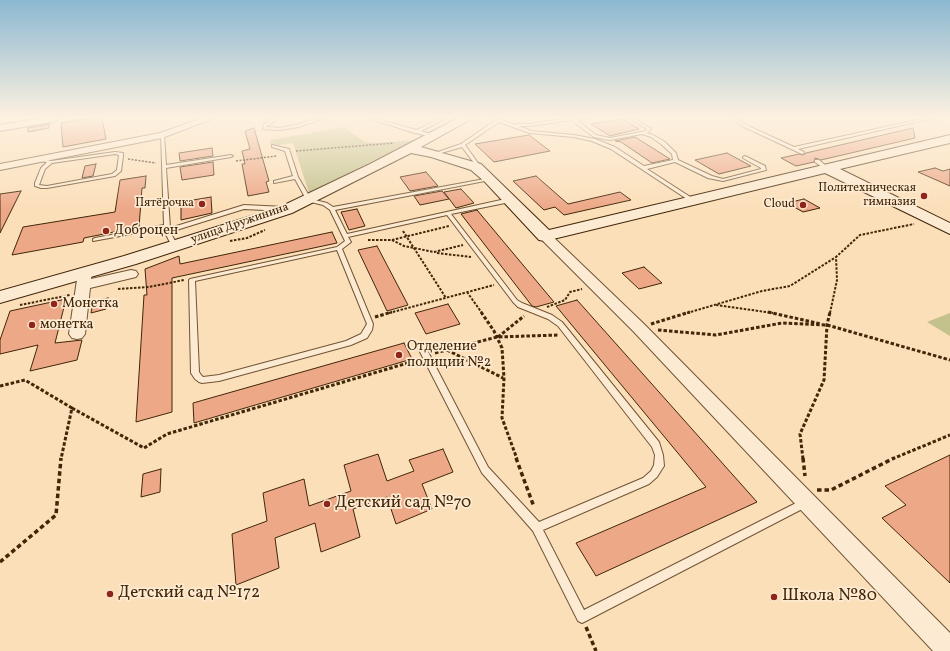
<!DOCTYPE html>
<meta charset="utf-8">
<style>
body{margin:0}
canvas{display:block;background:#fbdfb9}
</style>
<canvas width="950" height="651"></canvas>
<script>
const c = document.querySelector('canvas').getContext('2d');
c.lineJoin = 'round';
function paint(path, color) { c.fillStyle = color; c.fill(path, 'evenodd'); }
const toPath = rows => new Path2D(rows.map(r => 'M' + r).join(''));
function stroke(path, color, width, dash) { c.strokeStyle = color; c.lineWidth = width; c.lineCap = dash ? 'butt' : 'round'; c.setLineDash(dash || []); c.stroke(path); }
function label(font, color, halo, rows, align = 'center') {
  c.font = font + ' Vollkorn,serif'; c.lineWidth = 3.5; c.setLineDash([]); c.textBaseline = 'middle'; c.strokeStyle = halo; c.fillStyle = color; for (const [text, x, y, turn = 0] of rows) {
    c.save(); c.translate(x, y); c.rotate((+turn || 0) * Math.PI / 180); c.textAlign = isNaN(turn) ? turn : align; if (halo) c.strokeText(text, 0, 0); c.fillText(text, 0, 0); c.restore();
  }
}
const green = toPath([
 [344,127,365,142,378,143,415,140,309,193,293,143,271,146,270,140],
 [950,313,950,336,927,322]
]);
const building = toPath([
 [88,118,102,118,106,139,63,147,61,123,88,118],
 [623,119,639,129,610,136,591,124,623,119],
 [49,124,49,128,28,132,28,128,49,124],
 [254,128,269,181,266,182,269,192,248,196,242,164,245,164,242,151,250,149,245,131,254,128],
 [913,128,915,138,821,160,815,158,814,162,796,166,781,158,799,154,803,155,806,153,913,128],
 [529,135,550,151,494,162,475,144,529,135],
 [635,137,670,159,652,163,621,142,615,141,635,137],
 [212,148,213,156,180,161,179,153,212,148],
 [727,153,751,166,719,174,695,160,727,153],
 [213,162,214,175,182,180,180,167,213,162],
 [96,164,93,176,82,178,85,166,96,164],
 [935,168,943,171,950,169,950,186,918,172,935,168],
 [426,172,438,186,410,191,400,177,426,172],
 [146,176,145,188,142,188,139,227,84,238,83,242,12,255,23,227,115,212,120,180,146,176],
 [536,176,568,204,620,192,631,200,564,215,555,207,544,210,513,181,536,176],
 [461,189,474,203,456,208,444,192,461,189],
 [21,191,0,233,0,194,21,191],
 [442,191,449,199,420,205,414,196,442,191],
 [211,197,212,213,181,220,181,202,211,197],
 [804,199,820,208,803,212,787,203,804,199],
 [357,209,365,226,349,230,341,212,357,209],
 [477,210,554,302,536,307,532,306,461,214,477,210],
 [332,232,337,243,172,278,172,412,136,422,144,295,147,295,145,269,179,256,180,264,332,232],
 [377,246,408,305,387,311,358,250,377,246],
 [644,267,662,283,639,289,622,273,644,267],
 [108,298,106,309,91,313,93,301,108,298],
 [66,299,55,343,82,340,77,360,30,371,38,345,0,354,0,340,10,311,66,299],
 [577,300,757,502,596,576,576,543,706,487,556,306,577,300],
 [448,304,460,324,426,334,415,313,448,304],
 [404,343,412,359,194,423,193,403,404,343],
 [443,449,453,472,422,484,432,509,396,524,387,497,353,509,360,537,321,552,315,523,275,538,279,568,236,585,232,534,267,521,263,493,304,479,309,506,351,491,344,465,378,454,387,481,414,471,409,460,443,449],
 [950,455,950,583,882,518,906,505,885,486,950,455],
 [161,469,160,492,141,497,143,474,161,469]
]);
const pathFar3 = toPath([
 [296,151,394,143],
 [128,159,156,163],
 [236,161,277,156]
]);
const pathFar2 = toPath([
 [403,231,446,298],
 [368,240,392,240,449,226],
 [392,240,404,246,434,252,463,245],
 [230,241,247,238,265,230],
 [437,253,471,257],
 [118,289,149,287,184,280],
 [467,292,482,313],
 [20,305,70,295],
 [716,305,773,313],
 [547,307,565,300,570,292,582,289],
 [389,313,494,285],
 [687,313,762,291,790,286,836,257],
 [830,313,837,280,836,257,860,235,914,224]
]);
const pathFar1 = toPath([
 [481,312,494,331,502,348,504,378,502,418,517,459],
 [768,312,821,324],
 [375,317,392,312],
 [651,324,690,312],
 [658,330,716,335,782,323,827,325,950,360],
 [498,337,524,316],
 [447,350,503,378],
 [435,353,497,337,558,335],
 [0,386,25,380,72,408,61,459],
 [72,408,144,448,167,434,418,360],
 [803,459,800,434,824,380,827,325,830,312],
 [892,459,950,435]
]);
const path = toPath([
 [516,458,534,507],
 [803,458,805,476],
 [817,490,831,490,894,458],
 [0,562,56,515,61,458],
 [586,627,596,651]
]);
const lane = toPath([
 [274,118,279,118,266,127,280,128,296,125,319,118,324,118,298,127,280,130,263,129,264,124,274,118],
 [367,118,373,118,417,130,441,118,446,118,421,131,434,135,435,136,433,137,415,133,367,118],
 [492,118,497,118,515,125,517,124,530,124,569,118,573,118,576,120,589,118,578,121,596,135,610,138,646,131,647,129,629,118,633,118,650,128,651,129,647,133,653,135,665,142,676,153,678,160,712,176,723,179,761,169,761,168,743,158,743,157,745,156,765,166,766,170,723,181,708,178,675,162,647,169,695,200,695,202,693,203,611,149,592,141,574,137,530,133,499,122,465,145,478,163,478,168,474,168,474,163,462,147,434,155,432,154,461,144,496,120,492,118],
 [571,120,594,137,604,139,610,140,642,134,651,137,661,144,672,154,673,160,644,166,615,147,595,139,574,135,531,131,519,126,530,126,571,120],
 [731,118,735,118,744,124,794,147,926,118,933,118,798,149,804,152,804,153,802,154,742,126,731,118],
 [161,134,164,135,166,165,231,155,233,156,231,157,166,168,170,228,244,205,285,207,288,209,285,211,244,209,170,232,178,246,175,248,172,246,164,231,164,228,93,241,93,239,95,238,164,225,161,134],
 [272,145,289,149,298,177,311,199,327,203,333,207,490,178,492,179,490,180,335,210,347,234,510,198,513,200,510,202,451,214,517,300,522,303,552,315,562,322,659,442,663,455,664,466,662,469,657,477,649,484,543,530,584,610,802,500,805,499,808,500,810,503,808,506,586,621,582,623,578,621,533,531,482,473,417,346,421,343,425,346,488,467,539,522,643,478,651,471,654,465,655,455,652,447,558,326,548,319,518,307,513,302,447,215,348,237,351,242,342,249,373,324,372,330,367,338,351,345,219,381,202,383,199,382,195,379,191,373,189,280,190,279,337,247,345,241,330,210,323,205,307,201,295,179,274,183,274,181,293,176,285,151,272,147,272,145],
 [337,250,367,324,361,334,346,341,219,375,203,377,201,375,199,372,195,281,337,250],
 [115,152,123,153,123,156,121,171,115,176,47,188,41,188,35,186,35,183,41,168,47,162,37,160,37,158,51,161,115,152],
 [115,154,119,155,117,170,112,174,47,186,39,185,45,169,52,163,115,154],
 [815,160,819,160,830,169,826,170,815,162,815,160]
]);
const street = toPath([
 [43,118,61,118,57,121,0,131,0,125,43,118],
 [202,118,214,118,162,138,0,170,0,164,160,133,202,118],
 [545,232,549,233,644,324,950,633,950,651,933,651,634,332,541,239,539,236,545,232],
 [85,269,90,270,92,273,91,279,131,270,136,271,138,274,136,277,90,288,85,334,82,338,77,339,72,338,69,334,78,273,80,270,85,269]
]);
const secondary = toPath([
 [458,118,473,118,421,147,481,164,549,230,950,135,950,143,840,169,950,223,950,234,825,173,545,241,539,240,485,182,471,170,431,157,411,153,292,213,136,264,0,303,0,291,124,256,280,207,370,164,458,118]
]);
const markers = [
 [924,196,4,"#8f2418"],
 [202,204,4,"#8f2418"],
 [803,205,4,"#8f2418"],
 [106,231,4,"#8f2418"],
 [54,304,4,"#8f2418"],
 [32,325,4,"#8f2418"],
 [399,355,4,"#8f2418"],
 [327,504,4,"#8f2418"],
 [110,594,4,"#8f2418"],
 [774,597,4,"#8f2418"]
];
const farPoinames = [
 ["Политехническая",916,189],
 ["гимназия",916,203],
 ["Пятёрочка",194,204],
 ["Cloud",795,205]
];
const farStreetnames = [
 ["улица Дружинина",240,224,-19]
];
const poiNames = [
 ["Доброцен",114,231],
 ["Монетка",62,304],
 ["монетка",40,325],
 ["Отделение",407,347],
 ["полиции №2",407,363]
];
const nearPoinames = [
 ["Детский сад №70",335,504],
 ["Детский сад №172",118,594],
 ["Школа №80",782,597]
];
paint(green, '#c3c18c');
paint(building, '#eda888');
stroke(building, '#412608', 1);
stroke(lane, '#705434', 2);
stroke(street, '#705434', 2);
stroke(secondary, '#412608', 2);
stroke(pathFar3, '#412608', 1.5, [2, 1.5]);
stroke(pathFar2, '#412608', 2, [2.5, 1.5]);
stroke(pathFar1, '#412608', 3, [3.5, 2]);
stroke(path, '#412608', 3.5, [4.5, 3]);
paint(lane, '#fcead2');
paint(street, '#fcead2');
paint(secondary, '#fcead2');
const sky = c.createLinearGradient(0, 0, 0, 209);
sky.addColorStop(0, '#8bb8d1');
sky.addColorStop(0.56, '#fdf1e0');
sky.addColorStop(1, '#fdf1e000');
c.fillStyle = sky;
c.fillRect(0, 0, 950, 209);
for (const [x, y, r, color] of markers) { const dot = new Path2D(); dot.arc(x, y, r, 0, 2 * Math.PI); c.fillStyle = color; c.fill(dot); stroke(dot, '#fcead2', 1.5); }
label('12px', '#412608', '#fcead2', farPoinames, 'right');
label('12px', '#412608', '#fcead2', farStreetnames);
label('14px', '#412608', '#fcead2', poiNames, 'left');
label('17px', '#412608', '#fcead2', nearPoinames, 'left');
</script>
